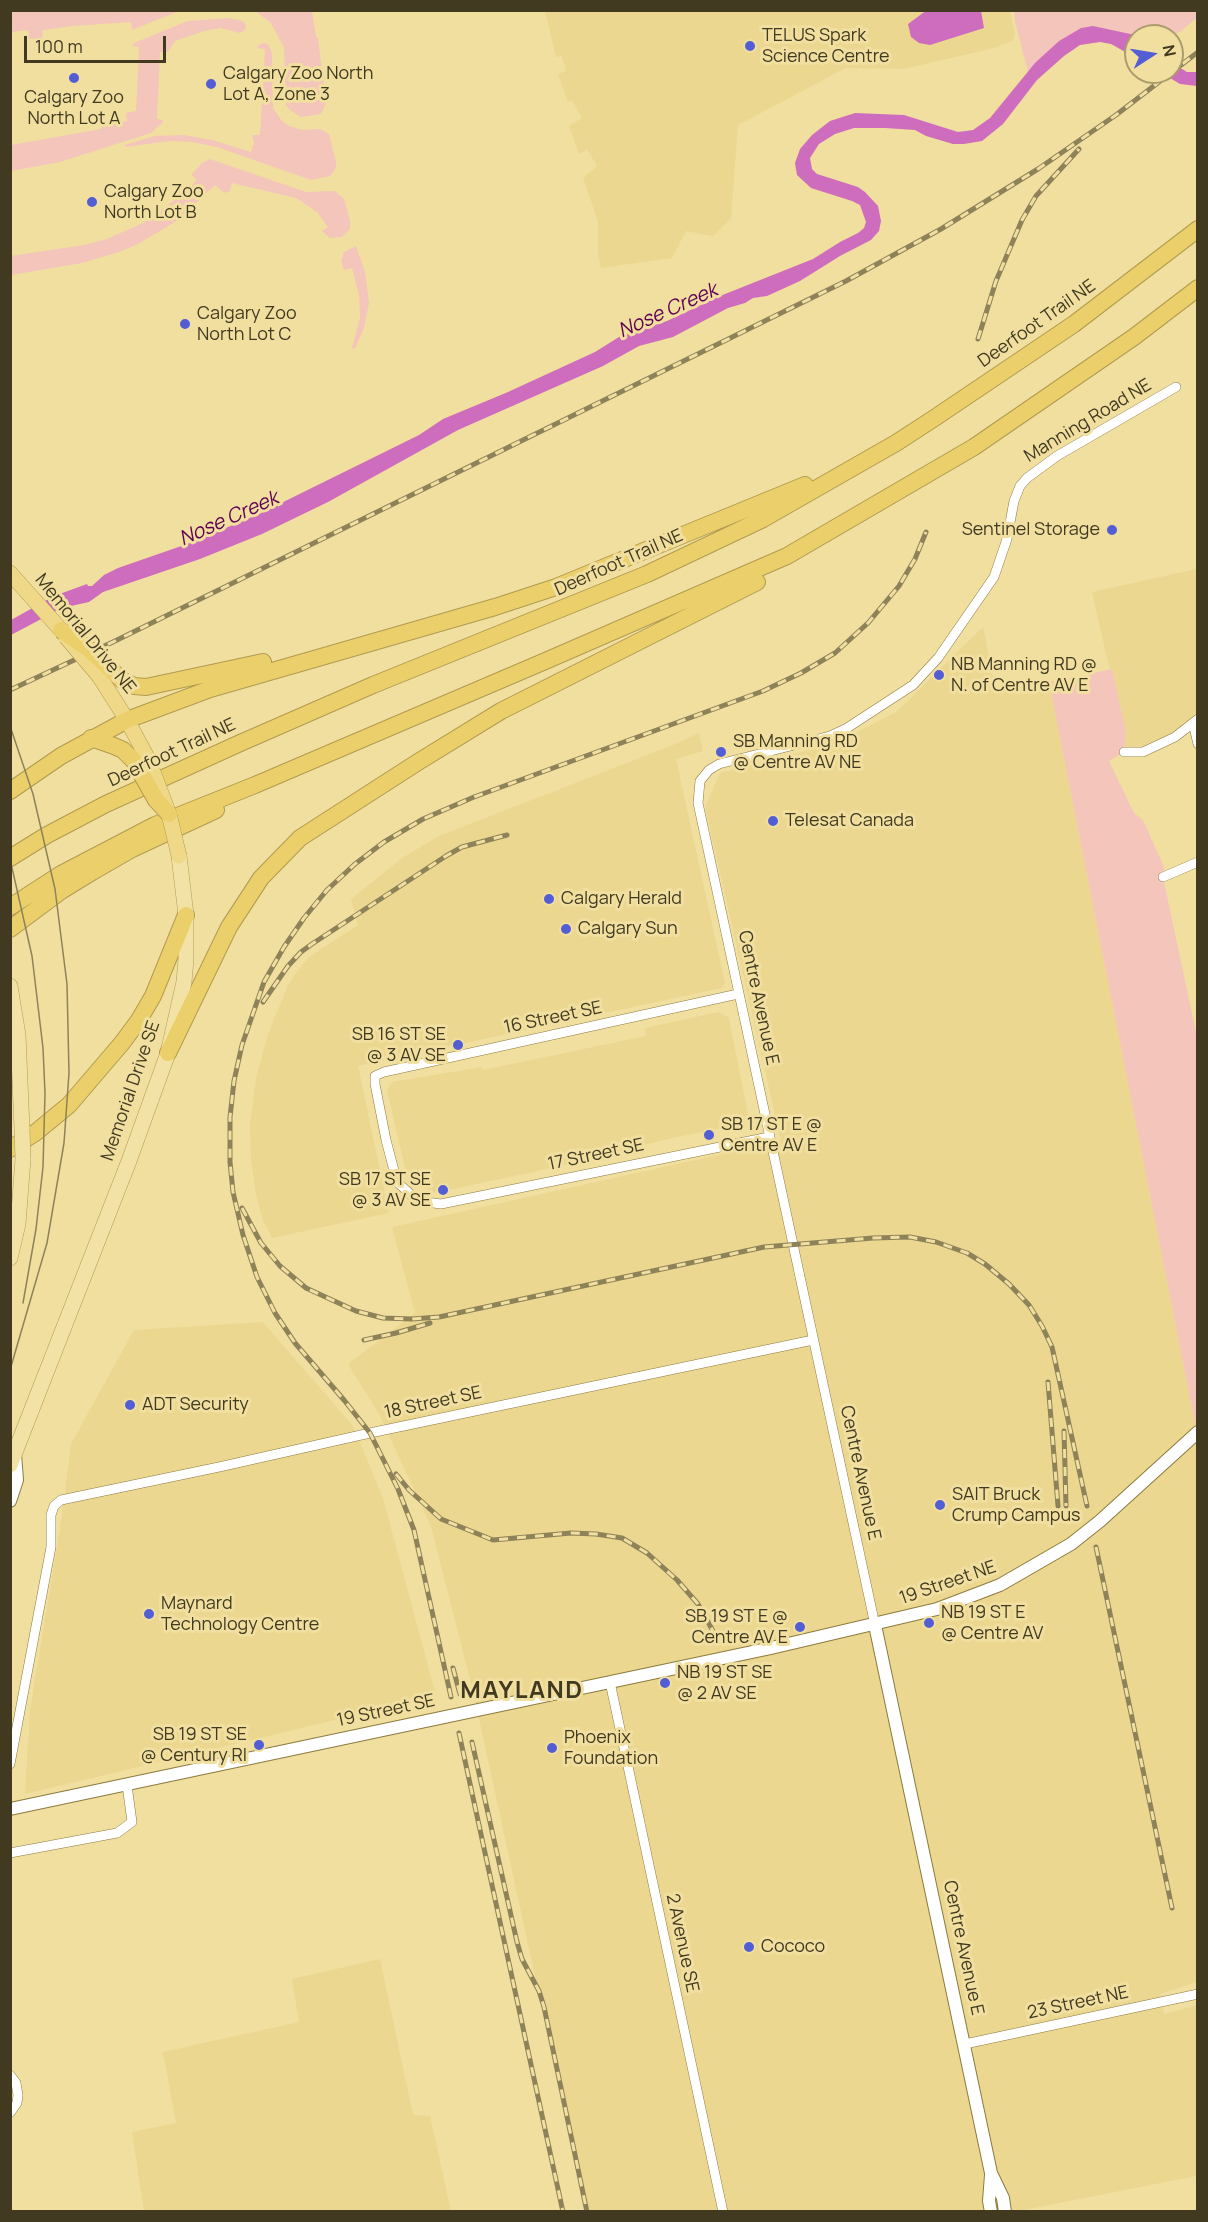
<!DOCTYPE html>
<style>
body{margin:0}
#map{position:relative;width:1208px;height:2222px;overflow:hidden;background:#f1dfa0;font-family:Manrope,sans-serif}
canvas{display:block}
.frame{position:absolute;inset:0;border:12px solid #413a21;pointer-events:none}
.north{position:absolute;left:1124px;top:24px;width:60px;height:60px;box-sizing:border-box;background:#f1dfa0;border:2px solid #ab9d6d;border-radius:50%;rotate:78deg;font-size:16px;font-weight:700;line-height:24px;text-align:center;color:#413a21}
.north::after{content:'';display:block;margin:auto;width:21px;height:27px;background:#535ed5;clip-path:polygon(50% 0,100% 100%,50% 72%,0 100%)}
.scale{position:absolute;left:24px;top:36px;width:142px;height:27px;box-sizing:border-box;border:3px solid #413a21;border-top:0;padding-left:8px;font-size:18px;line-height:21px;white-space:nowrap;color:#413a21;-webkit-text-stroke:4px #f1dfa0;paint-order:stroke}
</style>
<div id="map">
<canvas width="1208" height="2222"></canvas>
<div class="frame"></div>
<div class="north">N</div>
<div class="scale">100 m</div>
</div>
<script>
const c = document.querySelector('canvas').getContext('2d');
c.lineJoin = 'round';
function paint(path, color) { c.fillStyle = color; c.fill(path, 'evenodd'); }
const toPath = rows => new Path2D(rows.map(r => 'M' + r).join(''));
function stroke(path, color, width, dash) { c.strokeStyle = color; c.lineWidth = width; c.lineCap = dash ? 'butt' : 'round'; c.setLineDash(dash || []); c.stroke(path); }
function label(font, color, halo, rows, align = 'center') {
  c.font = font + ' Manrope,sans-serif'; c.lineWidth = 6; c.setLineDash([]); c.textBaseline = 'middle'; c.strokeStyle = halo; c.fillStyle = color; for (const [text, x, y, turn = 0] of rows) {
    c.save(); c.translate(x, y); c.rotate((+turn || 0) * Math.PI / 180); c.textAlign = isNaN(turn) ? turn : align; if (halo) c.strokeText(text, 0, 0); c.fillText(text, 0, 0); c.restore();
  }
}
const built = toPath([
 [545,11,1010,11,1015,35,1012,41,994,48,904,69,846,68,738,125,731,219,713,236,686,231,672,258,601,268,598,254,598,221,583,178,597,166,587,149,579,154,569,126,582,118,572,100,568,102,558,74,566,71,562,56,556,57],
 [1197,569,1197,719,1143,752,1124,752,1126,732,1112,670,1109,667,1092,592],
 [983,627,996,693,1049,682,1197,1434,1197,1982,1160,1994,1164,2014,1197,2005,1197,2178,1196,2176,1019,2211,586,2211,473,1691,431,1526,379,1414,348,1364,415,1313,392,1227,781,1141,705,807,720,773,835,743,896,712],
 [699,733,703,751,676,759,725,983,722,988,358,1066,389,1213,272,1238,263,1220,256,1195,251,1159,250,1126,256,1079,268,1034,288,985,296,973,309,957,358,925,351,899,402,858,439,836,673,745],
 [719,1012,729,1018,748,1114,746,1121,742,1124,668,1139,529,1173,433,1193,407,1176,387,1090,392,1082,482,1067,483,1070,646,1036,645,1028],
 [263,1322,353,1426,383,1498,436,1696,25,1794,30,1710,61,1522,71,1444,134,1330],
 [380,1959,413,2115,430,2116,451,2211,144,2211,132,2132,176,2123,163,2052,299,2022,292,1979]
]);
const green = toPath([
 [1197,10,1198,17,1172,38,1172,36,1137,36,1093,26,1081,28,1059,41,1028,72,1015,22,1014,11],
 [10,11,11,10,179,11,132,30,131,22,73,26,43,30,42,38,29,39,28,30,11,32],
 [255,11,312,11,316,37,318,38,326,103,321,114,301,117,290,110,286,105,284,48,271,23],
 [229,18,243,21,246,25,245,30,240,33,220,28,204,31,175,41,168,52,160,52,157,119,163,120,163,122,151,133,60,162,11,171,11,145,101,129,102,125,127,121,126,113,136,111,139,47,132,46,134,43,188,21],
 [265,43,268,44,272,54,273,108,282,121,289,126,303,130,320,129,329,134,336,162,336,168,330,176,311,180,217,147,192,142,170,141,126,147,124,145,154,136,184,135,212,140,251,152,254,143,252,135,260,135,265,49,257,48,260,44],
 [210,159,306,192,335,191,344,199,350,221,350,229,342,237,330,238,322,231,328,227,317,212,296,198,232,183,230,191,224,193,215,185,175,222,138,244,119,252,82,263,11,275,11,256,84,245,107,239,145,222,185,192,197,180,191,175,202,163],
 [356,246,365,272,369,303,364,328,355,349,352,348,360,318,359,295,352,268,344,270,341,261,344,252],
 [1112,669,1126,732,1124,752,1109,761,1134,813,1143,820,1164,867,1163,877,1197,1037,1197,1434,1049,682]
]);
const water = toPath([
 [927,10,981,11,984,28,930,45,919,43,911,37,908,24],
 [1093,26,1135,35,1137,36,1136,58,1111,44,1100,42,1080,45,1064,56,1037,80,1003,124,982,141,964,144,953,144,926,136,915,130,885,128,854,128,835,134,819,144,810,158,812,169,817,174,858,187,865,192,878,206,881,221,879,231,871,240,840,256,800,281,767,296,753,298,745,303,728,308,673,337,639,346,603,366,458,430,328,502,262,534,200,559,103,592,89,602,62,608,11,635,11,620,54,596,87,584,88,586,92,586,104,575,118,568,190,543,259,514,419,435,443,419,508,392,595,352,619,337,667,321,720,296,813,259,840,242,858,233,864,228,866,222,860,205,852,201,811,188,797,175,795,163,800,149,812,135,830,121,855,113,904,115,958,132,973,130,990,118,1035,63,1059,41,1081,28],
 [1172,63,1187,72,1197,72,1197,86,1180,84,1160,72,1172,72]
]);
const minor = toPath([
 [1193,723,1198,744],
 [1124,752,1143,752,1175,737,1198,719],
 [1163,877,1198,862],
 [738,994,384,1072,375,1076,375,1084,386,1140,397,1182,418,1201,441,1204,769,1137],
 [875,1625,698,803,700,781,709,770,719,764,830,736,847,728,913,685,938,658,994,577,1007,539,1014,501,1020,486,1027,478,1057,456,1176,387],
 [610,1682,723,2212],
 [10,1764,51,1547,51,1515,54,1506,61,1500,219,1467,370,1433,813,1340],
 [10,1853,117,1833,132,1822,127,1785],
 [965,2044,1198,1994],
 [10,2075,16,2083,18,2095,17,2103,10,2113]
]);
const tertiary = toPath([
 [10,1501,17,1480,15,1454],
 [875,1625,991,2173,1003,2198,1005,2212],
 [10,1809,771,1648,937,1609,1000,1585,1071,1544,1100,1521,1198,1432],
 [991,2212,989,2201,991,2175]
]);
const primary = toPath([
 [10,986,18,1035,22,1129],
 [10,1258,18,1224,23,1159],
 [10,1465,129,1161,168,1053,184,982,186,959,186,915,179,856]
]);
const trunk = toPath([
 [10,573,61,630],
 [99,676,127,720,148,759]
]);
const motorway = toPath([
 [109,668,122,680,134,686,146,687,263,662],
 [91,738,114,746,123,750,134,761],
 [10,791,61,756,127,720,210,689,495,607,556,587,805,485],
 [10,858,47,835,106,804,238,744,373,685,647,574,763,519,896,443,933,419,1074,324,1198,229],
 [10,907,61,874,155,825,255,785,543,662,787,556,974,447,1134,337,1198,288],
 [10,929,61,891,92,872,132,849,216,810],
 [168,1053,229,927,261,878,300,838,418,762,501,711,757,582],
 [10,1149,35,1133,69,1105,122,1043,139,1020,153,996,186,915]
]);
const tram = toPath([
 [10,726,33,794,55,889,67,984,69,1073,64,1143,47,1243,10,1370],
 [10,859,32,956,43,1048,45,1093,43,1167,36,1229,23,1303]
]);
const rail = toPath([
 [978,339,996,281,1022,220,1036,196,1079,149],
 [10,690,115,641,846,281,941,229,1038,169,1116,115,1198,52],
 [263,1002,288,966,301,952,312,944,446,856,462,847,507,835],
 [242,1208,261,1243,280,1266,306,1288,356,1311,383,1318,412,1319,439,1317,764,1247,873,1238,910,1237,936,1242,967,1253,985,1264,1009,1284,1029,1305,1042,1326,1052,1347,1087,1506],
 [364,1340,396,1333,430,1323],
 [1048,1382,1058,1506],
 [1064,1431,1066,1506],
 [396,1474,409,1490,441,1519,493,1540,571,1533,596,1534,622,1538,647,1553,677,1580,698,1604,713,1631],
 [1096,1547,1172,1908],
 [453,1668,460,1694],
 [451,1697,414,1530,398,1489,370,1433,344,1400,295,1343,275,1313,257,1277,243,1235,233,1192,230,1162,230,1117,234,1081,242,1045,264,982,284,947,304,918,327,890,355,864,384,842,423,819,474,797,763,691,801,673,835,653,868,623,899,586,915,559,926,532],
 [459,1733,563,2212],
 [472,1742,517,1942,522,1959,539,1991,544,2007,587,2212]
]);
const primaryBridge = toPath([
 [22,1129,23,1159]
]);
const trunkBridge = toPath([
 [66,637,99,676],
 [148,759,169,814,179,856]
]);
const motorwayBridge = toPath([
 [61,630,90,650,109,668],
 [134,761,156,800,169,814]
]);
const markers = [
 [750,46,6,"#535ed5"],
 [74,78,6,"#535ed5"],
 [211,84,6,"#535ed5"],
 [92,202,6,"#535ed5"],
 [185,324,6,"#535ed5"],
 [1112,530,6,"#535ed5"],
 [939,675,6,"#535ed5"],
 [721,752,6,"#535ed5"],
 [773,821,6,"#535ed5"],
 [549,899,6,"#535ed5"],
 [566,929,6,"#535ed5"],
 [458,1045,6,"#535ed5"],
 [709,1135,6,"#535ed5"],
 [443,1190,6,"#535ed5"],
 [130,1405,6,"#535ed5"],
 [940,1505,6,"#535ed5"],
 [149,1614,6,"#535ed5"],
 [929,1623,6,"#535ed5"],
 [800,1627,6,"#535ed5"],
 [665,1683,6,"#535ed5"],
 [259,1745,6,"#535ed5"],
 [552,1748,6,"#535ed5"],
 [749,1947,6,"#535ed5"]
];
const poiNames = [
 ["TELUS Spark",762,36],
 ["Science Centre",762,57],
 ["Calgary Zoo North",223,74],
 ["Lot A, Zone 3",223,95],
 ["Calgary Zoo",74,98,"center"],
 ["North Lot A",74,119,"center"],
 ["Calgary Zoo",104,192],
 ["North Lot B",104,213],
 ["Calgary Zoo",197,314],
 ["North Lot C",197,335],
 ["Sentinel Storage",1100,530,"right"],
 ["NB Manning RD @",951,665],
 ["N. of Centre AV E",951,686],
 ["SB Manning RD",733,742],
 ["@ Centre AV NE",733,763],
 ["Telesat Canada",785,821],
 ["Calgary Herald",561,899],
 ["Calgary Sun",578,929],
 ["SB 16 ST SE",446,1035,"right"],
 ["@ 3 AV SE",446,1056,"right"],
 ["SB 17 ST E @",721,1125],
 ["Centre AV E",721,1146],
 ["SB 17 ST SE",431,1180,"right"],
 ["@ 3 AV SE",431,1201,"right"],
 ["ADT Security",142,1405],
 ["SAIT Bruck",952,1495],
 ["Crump Campus",952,1516],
 ["Maynard",161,1604],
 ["Technology Centre",161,1625],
 ["NB 19 ST E",941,1613],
 ["@ Centre AV",941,1634],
 ["SB 19 ST E @",788,1617,"right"],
 ["Centre AV E",788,1638,"right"],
 ["NB 19 ST SE",677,1673],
 ["@ 2 AV SE",677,1694],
 ["SB 19 ST SE",247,1735,"right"],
 ["@ Century RI",247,1756,"right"],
 ["Phoenix",564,1738],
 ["Foundation",564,1759],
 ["Cococo",761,1947]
];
const streetNames = [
 ["Deerfoot Trail NE",1037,324,-35],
 ["Manning Road NE",1088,421,-31],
 ["Deerfoot Trail NE",619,563,-24],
 ["Memorial Drive NE",85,634,51],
 ["Deerfoot Trail NE",172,753,-25],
 ["Centre Avenue E",758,998,78],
 ["16 Street SE",553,1018,-12],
 ["Memorial Drive SE",131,1091,-71],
 ["17 Street SE",596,1155,-12],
 ["18 Street SE",433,1403,-12],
 ["Centre Avenue E",860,1473,78],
 ["19 Street NE",948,1583,-19],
 ["19 Street SE",386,1711,-12],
 ["2 Avenue SE",682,1943,78],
 ["Centre Avenue E",963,1948,78],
 ["23 Street NE",1078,2003,-12]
];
const waterNames = [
 ["Nose Creek",668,311,-24],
 ["Nose Creek",229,519,-24]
];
const districtNames = [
 ["MAYLAND",522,1691]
];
paint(built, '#ebd790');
paint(green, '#f4c5ba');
paint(water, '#ce6dbd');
stroke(minor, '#8c7b3f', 10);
stroke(tertiary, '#8c7b3f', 14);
stroke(primary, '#b09b50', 16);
stroke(trunk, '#b09b50', 16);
stroke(motorway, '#b09b50', 18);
stroke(minor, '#fff', 9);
stroke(tertiary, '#fff', 12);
stroke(primary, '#f3e2a6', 15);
stroke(trunk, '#efd888', 15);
stroke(motorway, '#ebcf6a', 16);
stroke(tram, '#8e8259', 1.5);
stroke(rail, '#8e8259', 5);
stroke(rail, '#f1dfa0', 3, [9]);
stroke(primaryBridge, '#b09b50', 16, []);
stroke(trunkBridge, '#b09b50', 16, []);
stroke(motorwayBridge, '#b09b50', 18, []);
stroke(primaryBridge, '#f3e2a6', 15);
stroke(trunkBridge, '#efd888', 15);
stroke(motorwayBridge, '#ebcf6a', 16);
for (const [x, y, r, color] of markers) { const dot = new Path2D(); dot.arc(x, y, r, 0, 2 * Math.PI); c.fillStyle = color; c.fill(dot); stroke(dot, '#f1dfa0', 2); }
label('18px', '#413a21', '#f1dfa0', poiNames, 'left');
label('18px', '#413a21', '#f1dfa0', streetNames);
label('italic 20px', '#5f0055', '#f1dfa0', waterNames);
c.letterSpacing = '1.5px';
label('bold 24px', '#413a21', '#f1dfa0', districtNames);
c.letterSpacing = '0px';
</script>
